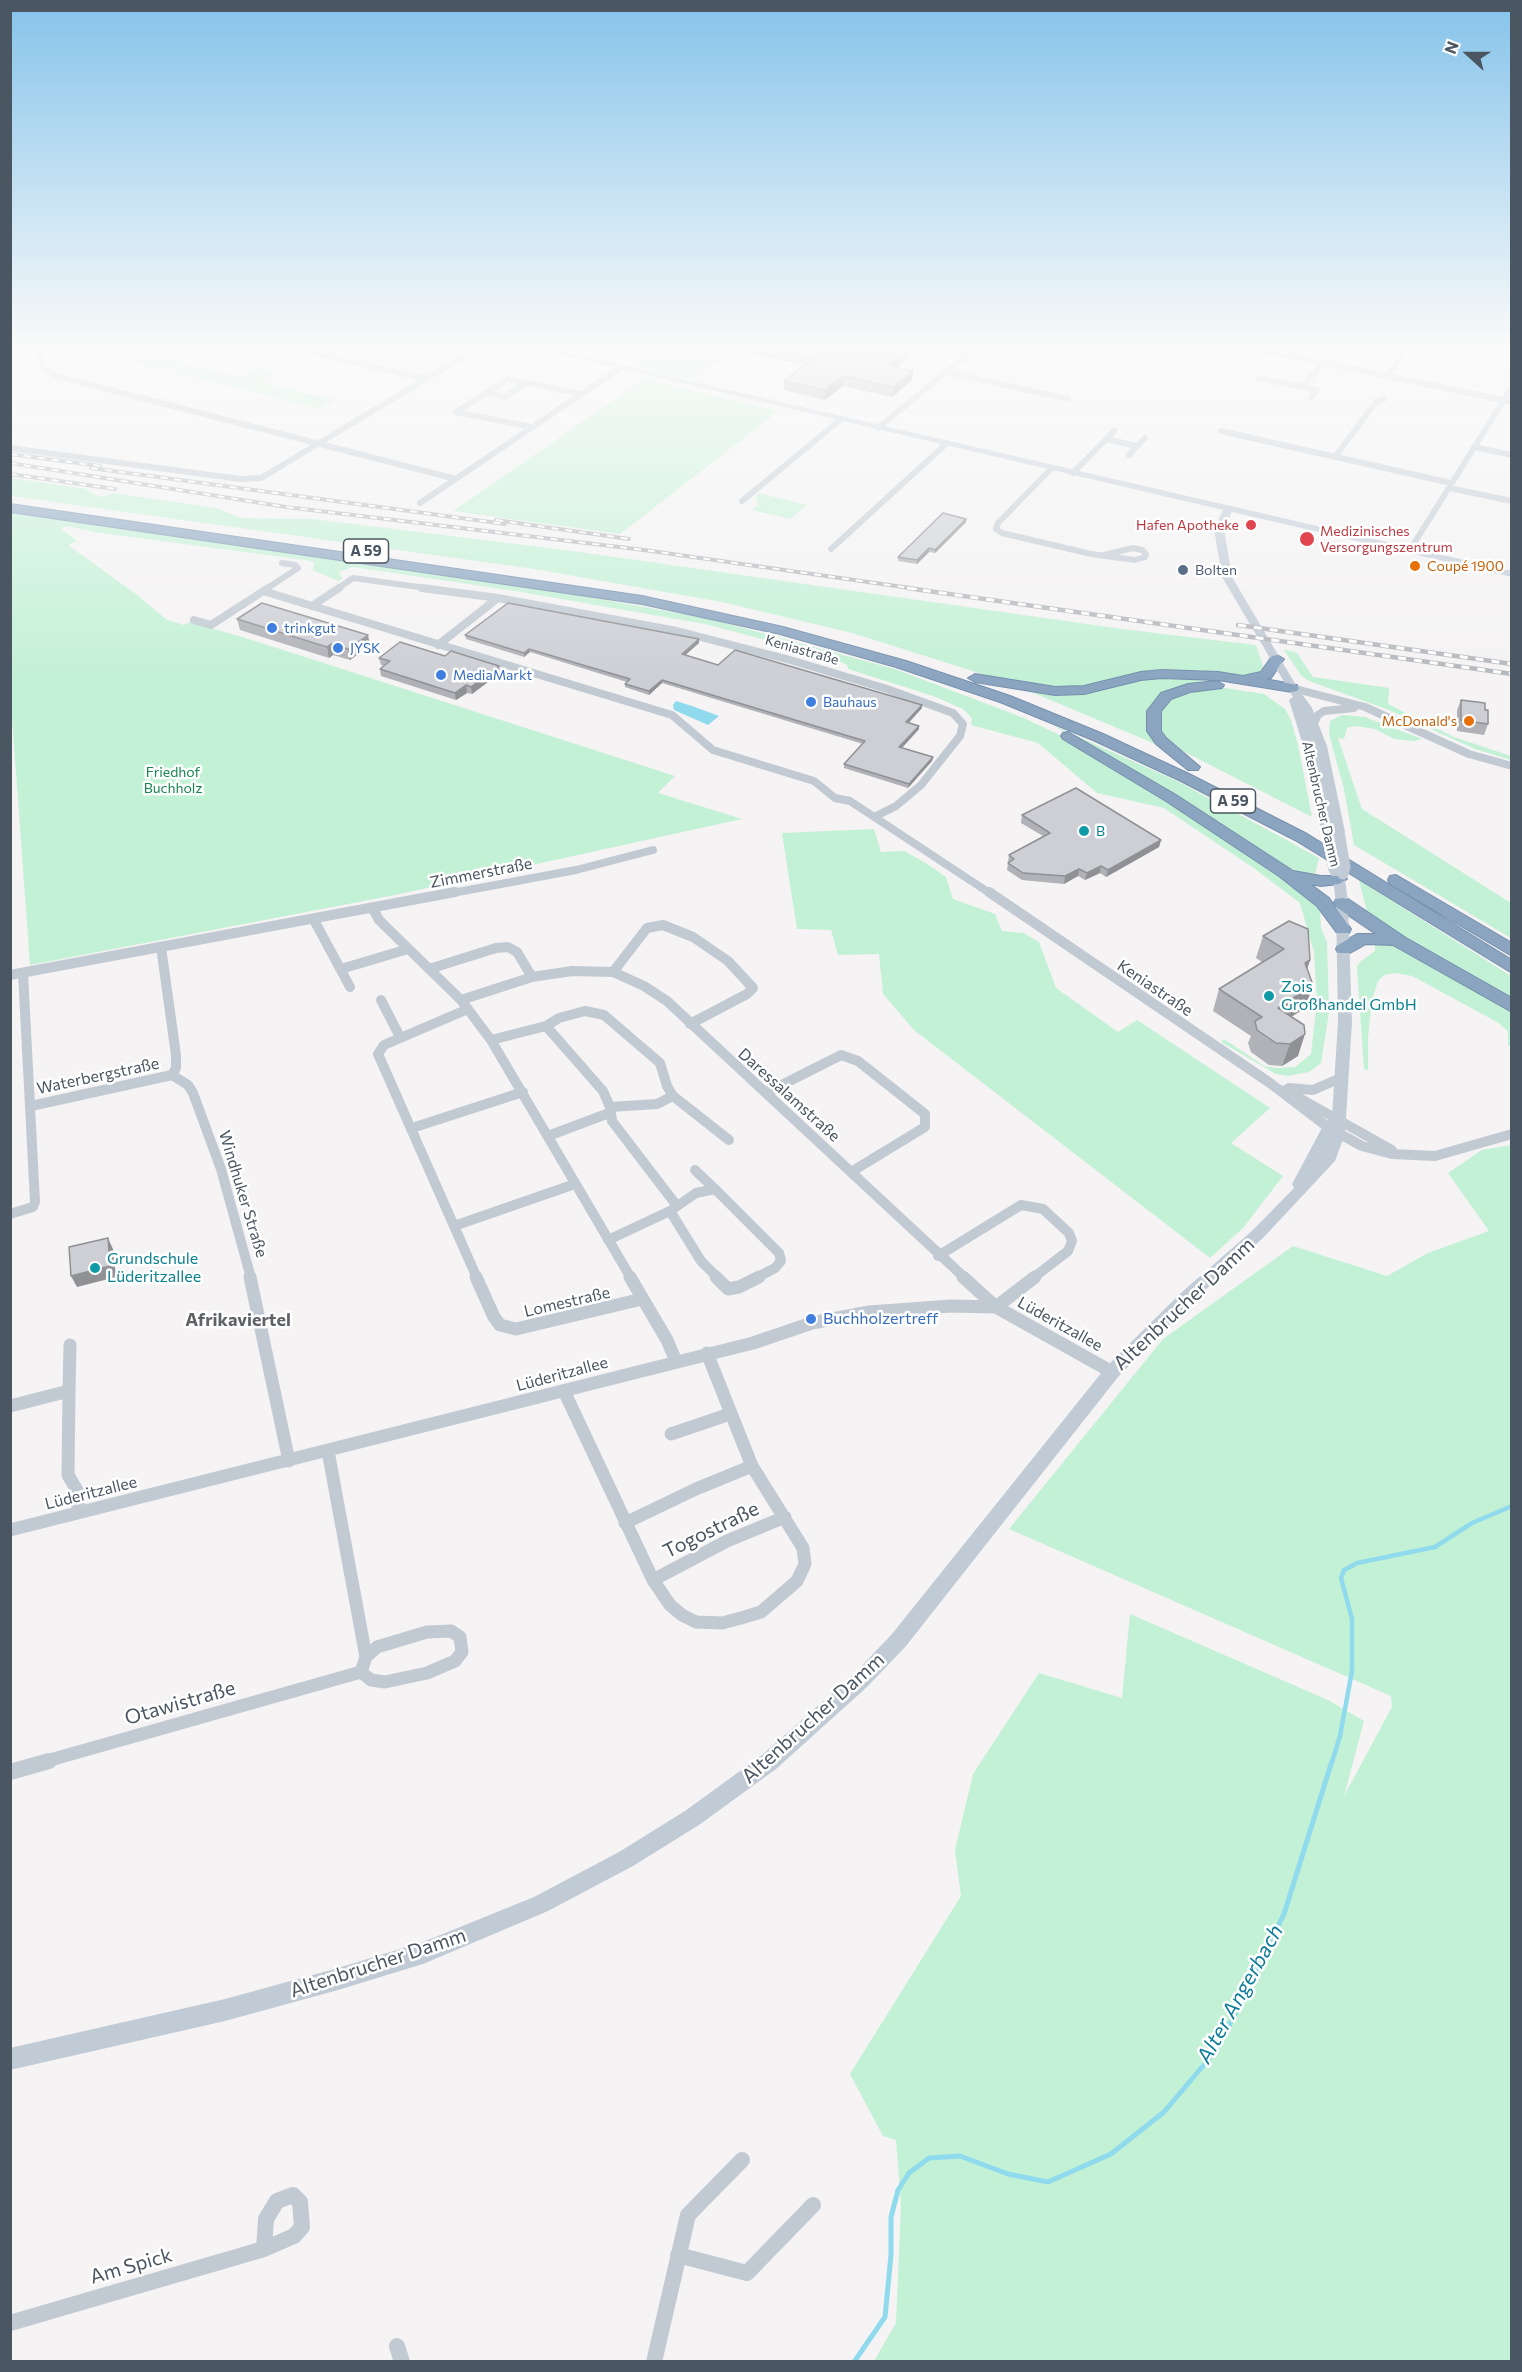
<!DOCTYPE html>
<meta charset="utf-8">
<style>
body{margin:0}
#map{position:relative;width:1522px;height:2372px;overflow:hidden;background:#f5f3f3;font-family:Commissioner,sans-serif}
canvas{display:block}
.frame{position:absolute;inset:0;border:12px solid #4a5661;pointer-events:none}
.north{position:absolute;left:1438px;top:24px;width:60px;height:60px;-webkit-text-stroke:4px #fff;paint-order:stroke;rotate:291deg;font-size:16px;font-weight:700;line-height:24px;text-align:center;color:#4a5661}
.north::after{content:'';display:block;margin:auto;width:21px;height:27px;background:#4a5661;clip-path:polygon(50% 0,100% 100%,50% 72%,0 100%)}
</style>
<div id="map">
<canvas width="1522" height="2372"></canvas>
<div class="frame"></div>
<div class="north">N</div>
</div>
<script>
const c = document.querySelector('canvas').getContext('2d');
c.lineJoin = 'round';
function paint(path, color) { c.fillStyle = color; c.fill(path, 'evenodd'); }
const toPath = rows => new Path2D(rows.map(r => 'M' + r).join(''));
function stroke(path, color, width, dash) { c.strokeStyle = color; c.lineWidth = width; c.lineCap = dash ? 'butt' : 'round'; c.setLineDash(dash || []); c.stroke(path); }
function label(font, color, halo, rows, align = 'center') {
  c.font = font + ' Commissioner,sans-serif'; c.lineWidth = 5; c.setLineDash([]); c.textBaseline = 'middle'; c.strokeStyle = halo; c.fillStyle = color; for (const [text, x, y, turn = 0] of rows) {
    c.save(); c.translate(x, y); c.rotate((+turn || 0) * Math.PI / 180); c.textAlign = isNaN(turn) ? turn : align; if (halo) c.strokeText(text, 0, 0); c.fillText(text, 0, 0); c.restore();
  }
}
const green = toPath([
 [547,346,632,346,610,361],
 [665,346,741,346,691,379,636,367],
 [139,352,240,377,257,368,278,373,261,382,334,400,319,409,123,360],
 [644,379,779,411,620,534,453,511],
 [11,478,87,489,93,494,103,497,112,493,216,508,241,518,313,519,573,551,1122,629,1256,645,1265,672,1243,677,1197,670,1161,670,1082,687,1055,689,995,678,852,633,722,602,534,569,11,496],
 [759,493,807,505,790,519,752,510,759,504,757,502,756,495],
 [10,513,545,589,710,619,895,669,1024,718,1074,742,1166,800,1279,874,1320,908,1321,928,1327,942,1329,1012,1321,1063,1309,1072,1288,1076,1276,1074,1221,1042,1224,1039,1264,1066,1275,1068,1295,1067,1311,1054,1317,1001,1314,952,1300,903,1255,869,1164,808,1097,793,1038,743,971,725,972,718,963,709,936,697,848,669,847,665,833,658,705,624,515,591,353,567,339,572,343,579,338,581,313,570,314,562,305,560,100,533,66,526,61,529,77,541,68,545,136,594,167,620,184,625,190,622,249,639,675,776,658,793,742,819,395,895,30,965,11,704],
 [1283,649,1297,653,1313,677,1389,688,1388,704,1454,737,1511,756,1511,760,1475,749,1389,710,1309,681,1301,675],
 [1197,676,1225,681,1201,681,1182,686,1155,701,1149,710,1160,746,1029,691,1057,694,1164,677],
 [1207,688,1225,688,1264,694,1285,709,1291,720,1298,745,1312,817,1175,747,1158,731,1158,712,1170,699],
 [1342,715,1365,717,1422,739,1414,741,1394,739,1375,729,1355,726,1347,728,1344,739,1338,738,1362,809,1511,903,1511,938,1354,845,1344,789,1329,734,1330,721],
 [1052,725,1177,781,1292,843,1319,858,1315,874,1306,875,1289,868,1176,796],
 [874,829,881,852,904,851,924,862,946,877,953,899,995,914,1002,931,1024,933,1039,942,1056,988,1118,1032,1137,1020,1270,1108,1231,1143,1283,1176,1243,1228,1210,1258,914,1030,883,994,879,954,838,955,831,930,797,929,782,833],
 [1359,880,1511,976,1511,1001,1368,916],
 [1375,940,1396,944,1511,1010,1511,1047,1508,1045,1508,1031,1497,1022,1412,976,1395,973,1384,975,1378,981,1372,1000,1368,1037,1368,1070,1364,1069,1357,967,1360,962,1375,951],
 [1511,1145,1511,2361,874,2361,896,2323,901,2206,896,2140,883,2136,850,2074,961,1896,955,1850,973,1774,1039,1673,1122,1698,1130,1614,1328,1700,1364,1721,1344,1796,1392,1707,1391,1696,1009,1529,1163,1339,1293,1246,1387,1276,1428,1253,1489,1231,1448,1173,1482,1150]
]);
const water = toPath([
 [676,701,692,706,719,716,708,725,674,710,673,705]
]);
const streamFar1 = toPath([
 [1332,1762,1340,1736,1352,1671,1352,1619,1341,1578,1344,1570,1357,1563,1435,1547,1472,1523,1512,1506]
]);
const stream = toPath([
 [854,2362,885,2317,891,2255,891,2217,898,2190,909,2173,929,2158,960,2156,1008,2174,1048,2182,1111,2154,1164,2112,1208,2060,1229,2026,1284,1914,1332,1761]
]);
const minorFar4 = toPath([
 [38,346,43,368,56,376,456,479],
 [284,346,426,379],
 [1243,346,1512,402],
 [947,372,1068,399],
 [1387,375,1409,346],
 [1258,378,1317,390,1311,397],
 [1303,387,1323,362],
 [486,392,505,397,526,383],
 [532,427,456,412,508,379,581,394],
 [878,428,978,346],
 [1221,431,1451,483],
 [1106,439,1137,446,1145,438],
 [1474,447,1512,455],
 [10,448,240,479,261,478,481,346],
 [1129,455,1137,446],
 [1335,457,1376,402,1384,399],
 [1052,468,998,523,996,529,1002,533,1091,554,1135,560,1145,557,1146,554,1142,550,1133,548,1104,555],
 [1073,473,1114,431],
 [1449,488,1512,501],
 [742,501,840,420],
 [420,503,620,368],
 [831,549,946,444],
 [1410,550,1512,387],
 [266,589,298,568,295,565,282,563],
 [337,589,353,578,433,589]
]);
const minorFar3 = toPath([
 [422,588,498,598],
 [263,591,672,715,713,750,814,781,835,798,850,801,991,894],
 [312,606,339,588],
 [194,620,211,625,268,588],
 [438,645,498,598,677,631,790,660,887,689,953,713,963,724,960,736,921,785,896,806,876,816],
 [1292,688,1365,707,1469,754,1512,766],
 [1313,725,1318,715,1324,711,1354,708],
 [447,894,576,870,653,850]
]);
const minorFar2 = toPath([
 [989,892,1270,1083,1329,1128,1362,1146,1392,1154,1435,1156,1512,1134],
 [373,909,379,920,461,1000,491,1040,631,1278],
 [314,920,350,987],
 [161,947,176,1055,176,1068,172,1075,188,1085,193,1093,221,1169,251,1278],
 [341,969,408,949],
 [429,969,496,948,508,947,517,952,532,977],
 [613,972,647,928,663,925,693,937,728,961,753,988,747,994,690,1024],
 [10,975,455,892],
 [381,1000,400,1037],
 [461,1000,532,977,572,971,613,972,644,986,667,1001,965,1278],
 [468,1009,384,1045,378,1054,477,1278],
 [491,1040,546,1026],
 [1289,1088,1313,1090,1343,1077],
 [1285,1090,1392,1150],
 [766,1093,841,1055,858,1061,925,1114,925,1127,851,1172],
 [31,1106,172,1075],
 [610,1107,657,1104,673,1096],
 [412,1128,523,1092],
 [548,1136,609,1113],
 [695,1170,715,1189],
 [677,1206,612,1121,610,1107,603,1091,546,1026,559,1018,585,1011,604,1015,660,1063,667,1086,673,1096,729,1140],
 [670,1211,701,1261,718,1278],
 [670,1211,696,1193,715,1189,779,1253,781,1261,775,1268,756,1278],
 [10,1214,33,1207,35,1202,23,973],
 [454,1226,575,1184],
 [608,1240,670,1211],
 [938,1256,1021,1205,1043,1209,1069,1233,1072,1241,1068,1251,1033,1278]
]);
const minorFar1 = toPath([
 [250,1277,289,1461],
 [476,1277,494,1317,500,1325,516,1329,642,1299],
 [630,1277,667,1340,676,1361],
 [716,1277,728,1289,739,1287,759,1277],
 [963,1277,996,1307],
 [996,1307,1035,1277],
 [69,1391,70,1345],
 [564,1391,653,1580,670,1605,682,1615,696,1622,722,1623,741,1618,761,1612,797,1581,805,1564,803,1548,752,1466,707,1353],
 [10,1406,69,1391,68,1475,78,1492,78,1513],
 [671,1434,730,1414],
 [328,1451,366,1657],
 [625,1523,696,1489,752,1466],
 [10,1530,753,1343,812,1323,869,1312,951,1306,996,1307,1112,1372],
 [653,1580,727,1541,785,1517],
 [451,1631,460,1637,462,1652,455,1661,427,1673,385,1682,371,1680,361,1672,366,1657,377,1647,427,1632,451,1631],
 [43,1762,361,1672]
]);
const minor = toPath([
 [10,1772,49,1761],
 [293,2195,300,2202,302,2227,294,2236,264,2249,266,2219,277,2201,293,2195],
 [678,2255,747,2273,813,2205],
 [10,2323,264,2249],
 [397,2346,402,2362],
 [654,2362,688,2215,742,2160]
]);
const secondary = toPath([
 [523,346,539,346,1512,571,1512,577,1232,512,1224,529,1232,577,1297,687,1312,708,1327,746,1345,832,1339,836,1335,835,1332,826,1326,830,1320,826,1303,745,1289,700,1293,697,1222,577,1214,529,1223,510,523,346],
 [1310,731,1315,746,1327,803,1315,745,1310,731],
 [1334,865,1338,866,1345,879,1348,903,1352,1022,1345,1134,1335,1161,1263,1238,1194,1300,1118,1377,906,1646,867,1687,776,1769,699,1825,633,1866,548,1911,423,1964,338,1990,225,2021,10,2070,10,2048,225,1999,338,1968,423,1942,534,1897,619,1852,685,1811,762,1755,853,1675,892,1634,1106,1367,1182,1292,1253,1230,1294,1188,1292,1184,1324,1124,1332,1116,1338,1022,1336,903,1333,879,1328,869,1334,865]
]);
const motorway = toPath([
 [10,504,642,596,783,627,906,661,1010,696,1103,734,1189,774,1307,834,1512,960,1512,973,1295,840,1179,780,1093,740,1000,702,896,667,780,634,642,604,10,512,10,504],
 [1277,655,1284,659,1271,678,1265,679,1297,685,1299,688,1297,691,1292,692,1218,680,1162,678,1141,680,1084,694,1055,695,975,682,968,678,975,674,1055,687,1084,686,1141,672,1162,670,1218,672,1243,676,1261,672,1272,656,1277,655],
 [1217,681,1224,685,1222,688,1190,692,1171,699,1161,711,1161,731,1166,738,1200,767,1198,770,1188,770,1156,744,1149,734,1147,731,1147,711,1161,693,1188,684,1217,681],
 [1068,732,1176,795,1293,871,1321,876,1345,876,1347,879,1339,884,1321,886,1310,884,1329,898,1351,929,1349,933,1337,933,1317,906,1279,876,1166,801,1063,739,1061,736,1063,733,1068,732],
 [1396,875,1512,943,1512,956,1390,884,1388,880,1390,876,1396,875],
 [1342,898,1348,899,1406,938,1512,998,1512,1012,1393,945,1366,944,1350,953,1338,953,1336,949,1338,945,1357,934,1376,934,1336,907,1334,903,1336,899,1342,898]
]);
const railFar1 = toPath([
 [10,454,100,466],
 [10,463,286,507,644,550,917,589],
 [91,468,505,524],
 [10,474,115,489],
 [496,520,629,539]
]);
const rail = toPath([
 [907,588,1512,674],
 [1238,625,1512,664]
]);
const secondaryBridge = toPath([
 [1326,826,1334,869],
 [1339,832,1345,867,1343,874]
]);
const wall = toPath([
 [740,346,851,346,911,356,897,367,913,371,912,380,892,397,843,386,825,400,784,390,784,381,806,365,741,352],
 [966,522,935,553,929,552,917,564,898,561,898,557],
 [237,619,370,645,350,660,333,655,329,658,240,630],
 [465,635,699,643,685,655,718,665,922,708,909,723,919,729,902,748,933,757,932,761,908,788,844,768,844,764,863,744,662,683,649,695,625,687,625,684,627,682,530,652,524,657,466,639],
 [379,658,500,673,472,694,467,693,456,700,381,676,380,669,384,666,381,665],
 [1461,700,1485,710,1488,724,1484,735,1457,731,1457,710],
 [1022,815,1161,840,1159,847,1106,877,1100,873,1085,880,1078,876,1064,884,1022,880,1007,870,1009,855,1043,836,1021,823],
 [1263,936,1310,960,1307,969,1313,985,1305,1008,1291,1017,1298,1056,1282,1066,1269,1065,1251,1052,1248,1043,1251,1036,1213,1011,1219,989,1262,962,1256,958]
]);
const shadedWall = toPath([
 [912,347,911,356,888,375,888,365],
 [913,371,912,380,892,397,893,387],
 [843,376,843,386,825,400,825,390],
 [966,519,966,522,935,553,935,550],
 [929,548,929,552,917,564,917,560],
 [368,635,370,645,350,660,348,649],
 [699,639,699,643,682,658,682,654],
 [331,644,333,655,329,658,327,647],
 [529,649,530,652,524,657,524,653],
 [499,666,500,673,472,694,471,687],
 [662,680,662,683,649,695,649,691],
 [466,685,467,693,456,700,455,693],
 [922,705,922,708,906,725,906,722],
 [919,726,919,729,899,751,899,747],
 [933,757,932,761,908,788,909,784],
 [1161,840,1159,847,1106,877,1108,870],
 [1101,866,1100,873,1085,880,1087,873],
 [1079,869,1078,876,1064,884,1065,876],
 [1310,960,1303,982,1305,963],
 [1313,985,1305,1008,1271,1030,1278,1008],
 [1305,1034,1298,1056,1282,1066,1290,1044],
 [108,1238,113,1249,116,1277,77,1287,71,1276]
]);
const building = toPath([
 [757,346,851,346,859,348,861,346,909,346,912,347,888,365,913,371,893,387,843,376,825,390,784,381,816,357,757,346],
 [943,513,966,519,935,550,929,548,917,560,898,557,943,513],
 [262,603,368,635,348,649,331,644,327,647,237,619,262,603],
 [508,603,699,639,682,654,718,665,735,650,922,705,906,722,919,726,899,747,933,757,909,784,844,764,865,741,662,680,649,691,625,684,630,679,529,649,524,653,465,635,508,603],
 [400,642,445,656,451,651,499,666,471,687,466,685,455,693,380,669,390,661,379,658,400,642],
 [1461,700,1485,703,1485,710,1488,710,1488,724,1461,720,1461,700],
 [1076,788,1161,840,1108,870,1101,866,1087,873,1079,869,1065,876,1023,873,1008,863,1014,859,1009,855,1050,833,1022,815,1076,788],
 [1289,921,1308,929,1310,960,1305,963,1313,985,1278,1008,1304,1025,1305,1034,1290,1044,1276,1043,1257,1030,1255,1021,1262,1017,1219,989,1284,949,1263,936,1289,921],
 [108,1238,110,1266,71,1276,69,1247,108,1238]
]);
const markers = [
 [1251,525,6,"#e0444e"],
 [1307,539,8,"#e0444e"],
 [1415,566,6,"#e8710a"],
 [1183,570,6,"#5c6f8a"],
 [272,628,6,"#3f7fe0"],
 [338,648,6,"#3f7fe0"],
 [441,675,6,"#3f7fe0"],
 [811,702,6,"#3f7fe0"],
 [1469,721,6,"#e8710a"],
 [1084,831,6,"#0f9aa8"],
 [1269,996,6,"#0f9aa8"],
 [95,1268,6,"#0f9aa8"],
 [811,1319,6,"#3f7fe0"]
];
const farHealthnames = [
 ["Hafen Apotheke",1239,525],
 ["Medizinisches",1320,531,"left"],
 ["Versorgungszentrum",1320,547,"left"]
];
const farFoodnames = [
 ["Coupé 1900",1427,566],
 ["McDonald's",1457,721,"right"]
];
const farServicenames = [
 ["Bolten",1195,570]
];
const farShopnames = [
 ["trinkgut",284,628],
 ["JYSK",350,648],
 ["MediaMarkt",453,675],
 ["Bauhaus",823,702]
];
const farStreetnames = [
 ["Keniastraße",802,650,16],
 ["Altenbrucher Damm",1321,804,77]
];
const farParknames = [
 ["Friedhof",173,772],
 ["Buchholz",173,788]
];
const farCulturenames = [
 ["B",1096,831]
];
const shields = [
 [366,551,45],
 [1233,801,45]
];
const shieldNames = [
 ["A 59",366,551],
 ["A 59",1233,801]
];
const streetNames = [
 ["Zimmerstraße",481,873,-11],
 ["Keniastraße",1155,988,34],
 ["Waterbergstraße",98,1076,-12],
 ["Daressalamstraße",789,1095,42],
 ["Windhuker Straße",243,1194,73],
 ["Lomestraße",567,1302,-13],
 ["Lüderitzallee",1060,1324,29],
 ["Lüderitzallee",562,1374,-15],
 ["Lüderitzallee",91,1493,-14]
];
const cultureNames = [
 ["Zois",1281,987],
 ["Großhandel GmbH",1281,1005],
 ["Grundschule",107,1259],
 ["Lüderitzallee",107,1277]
];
const shopNames = [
 ["Buchholzertreff",823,1319]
];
const neighbourhoodNames = [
 ["Afrikaviertel",238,1320]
];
const nearStreetnames = [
 ["Altenbrucher Damm",1184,1304,-43],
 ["Togostraße",711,1530,-26],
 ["Otawistraße",180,1703,-16],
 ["Altenbrucher Damm",813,1718,-42],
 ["Altenbrucher Damm",378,1963,-18],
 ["Am Spick",131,2266,-16]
];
const nearWaternames = [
 ["Alter Angerbach",1240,1994,-61]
];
paint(green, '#c3f1d5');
paint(water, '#90daee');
stroke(streamFar1, '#90daee', 4.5);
stroke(stream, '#90daee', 5);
stroke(motorway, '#7690ad', 2);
stroke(minorFar4, '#c1cad2', 6);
stroke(minorFar3, '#c1cad2', 8);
stroke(minorFar2, '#c1cad2', 10);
stroke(minorFar1, '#c1cad2', 13);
stroke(minor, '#c1cad2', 16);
paint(secondary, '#c1cbd6');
paint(motorway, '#8ba5c1');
stroke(railFar1, '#b5b8bd', 4);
stroke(rail, '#b5b8bd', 4.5);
stroke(railFar1, '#fff', 2, [7]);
stroke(rail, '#fff', 3, [8]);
stroke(secondaryBridge, '#c1cbd6', 11);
paint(wall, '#b0b2b7');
paint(shadedWall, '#909195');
paint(building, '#cdcfd5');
stroke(building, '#909195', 1.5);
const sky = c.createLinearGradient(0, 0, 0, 678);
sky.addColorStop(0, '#85c3ea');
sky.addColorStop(0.51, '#fafafa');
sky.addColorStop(1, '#fafafa00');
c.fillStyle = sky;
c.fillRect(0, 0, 1522, 678);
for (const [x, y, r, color] of markers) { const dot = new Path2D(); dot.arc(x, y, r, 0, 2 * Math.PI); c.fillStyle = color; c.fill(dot); stroke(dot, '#fff', 2); }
label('14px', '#be3a42', '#fff', farHealthnames, 'right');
label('14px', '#c56008', '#fff', farFoodnames, 'left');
label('14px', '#4e5e75', '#fff', farServicenames, 'left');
label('14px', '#366cbe', '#fff', farShopnames, 'left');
label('14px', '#4a5661', '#fff', farStreetnames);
label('14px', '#17864f', '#fff', farParknames);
label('14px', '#0d838f', '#fff', farCulturenames, 'left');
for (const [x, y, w] of shields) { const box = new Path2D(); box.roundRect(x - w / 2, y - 12, w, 24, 4.5); c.fillStyle = '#fff'; c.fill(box); stroke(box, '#4a5661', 1.5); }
label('bold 15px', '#4a5661', null, shieldNames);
label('16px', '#4a5661', '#fff', streetNames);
label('16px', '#0d838f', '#fff', cultureNames, 'left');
label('16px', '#366cbe', '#fff', shopNames, 'left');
label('bold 18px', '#5f6368', '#fff', neighbourhoodNames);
label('20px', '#4a5661', '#fff', nearStreetnames);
label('italic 21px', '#0c7c9b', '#fff', nearWaternames);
</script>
